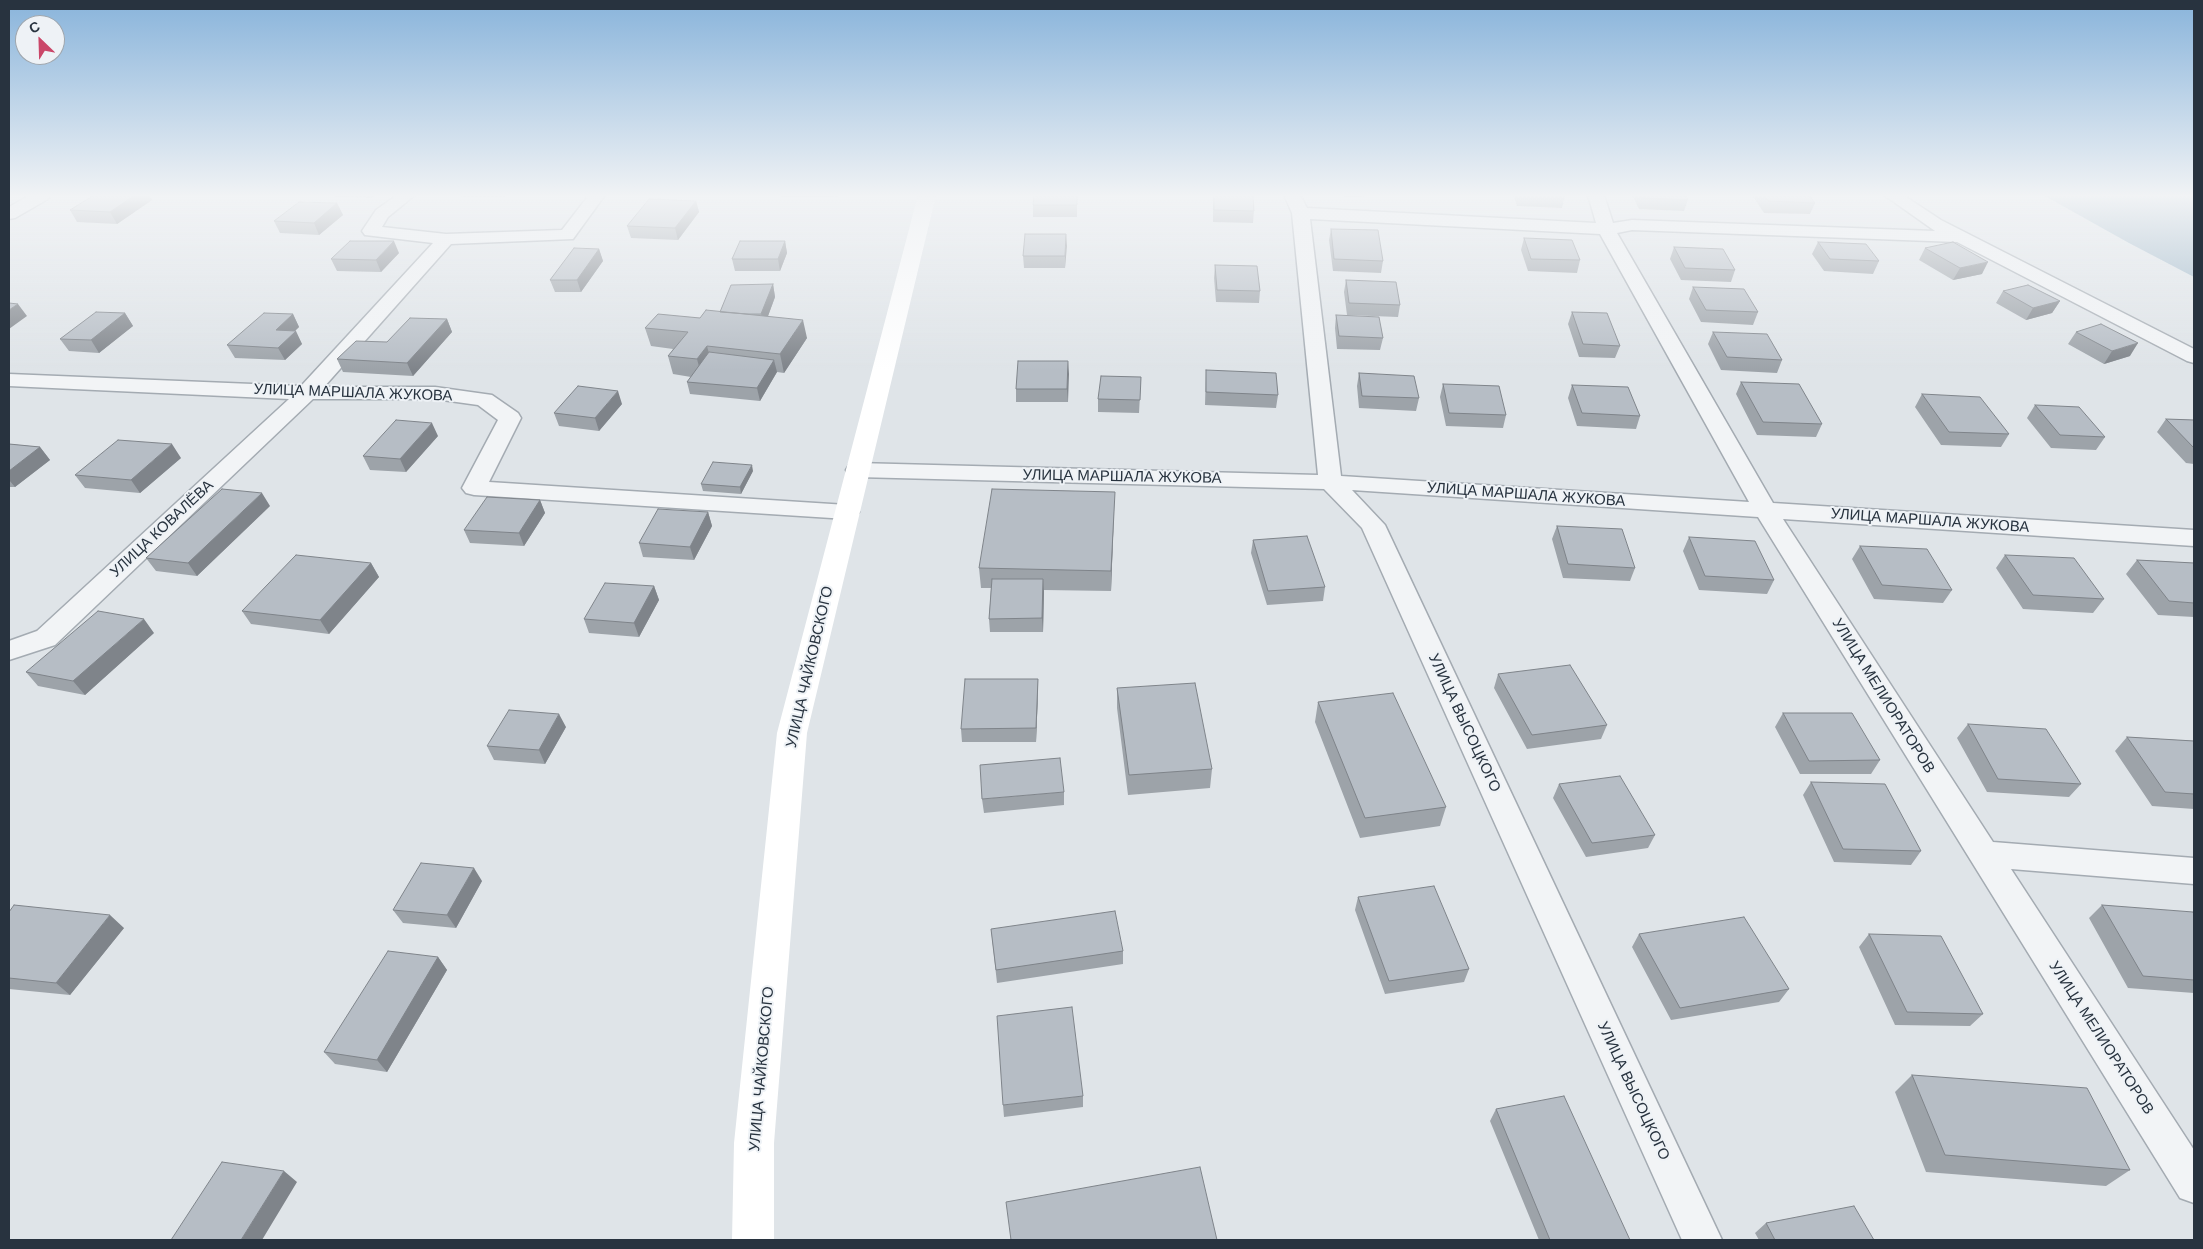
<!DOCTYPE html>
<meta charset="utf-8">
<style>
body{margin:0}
#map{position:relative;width:2203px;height:1249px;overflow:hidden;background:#dfe4e8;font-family:Helvetica,sans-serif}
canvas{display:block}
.frame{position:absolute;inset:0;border:10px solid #28333f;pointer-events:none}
.north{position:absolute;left:15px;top:15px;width:50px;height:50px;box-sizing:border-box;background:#eef2f6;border:1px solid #9fa6ad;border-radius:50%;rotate:336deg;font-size:14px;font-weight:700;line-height:20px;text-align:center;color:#28333f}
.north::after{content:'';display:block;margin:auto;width:18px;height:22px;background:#ca4769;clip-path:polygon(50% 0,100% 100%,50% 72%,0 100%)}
</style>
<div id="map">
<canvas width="2203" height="1249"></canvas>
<div class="frame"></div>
<div class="north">С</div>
</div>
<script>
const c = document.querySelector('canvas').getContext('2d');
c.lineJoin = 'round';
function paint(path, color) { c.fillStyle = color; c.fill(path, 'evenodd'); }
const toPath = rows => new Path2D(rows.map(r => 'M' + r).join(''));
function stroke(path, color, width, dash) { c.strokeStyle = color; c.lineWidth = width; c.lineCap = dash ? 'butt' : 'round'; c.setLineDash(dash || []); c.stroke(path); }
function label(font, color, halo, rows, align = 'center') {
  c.font = font + ' Helvetica,sans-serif'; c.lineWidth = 4; c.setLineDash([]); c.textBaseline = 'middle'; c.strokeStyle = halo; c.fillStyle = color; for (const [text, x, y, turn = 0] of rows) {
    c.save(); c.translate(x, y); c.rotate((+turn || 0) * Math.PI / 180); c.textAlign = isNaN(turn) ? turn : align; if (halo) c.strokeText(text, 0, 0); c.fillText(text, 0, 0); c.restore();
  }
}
const water = toPath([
 [2043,195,2194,195,2194,277,2129,243]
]);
const street = toPath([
 [30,195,50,195,48,199,15,218,9,219,9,207,30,195],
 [397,195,415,195,388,217,382,227,446,234,562,230,589,195,605,195,573,239,451,244,324,387,435,387,492,395,518,413,521,418,489,482,847,505,855,507,859,512,855,517,847,519,474,495,466,493,462,488,498,420,478,405,435,399,313,399,55,645,9,660,9,641,37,631,289,399,9,386,9,374,301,386,433,243,365,235,362,231,376,210,397,195],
 [1284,195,1300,195,1307,208,1596,223,1588,195,1604,195,1613,223,1632,220,1935,231,1884,195,1903,195,1941,220,2194,349,2194,363,2187,361,1957,242,1632,230,1617,233,1773,503,2194,530,2194,546,1783,519,1993,842,2194,858,2194,884,2011,869,2194,1150,2194,1203,2180,1198,1758,517,1352,490,1385,525,1722,1240,1682,1240,1362,528,1324,489,857,477,849,475,846,470,849,465,857,463,1318,475,1292,213,1284,195],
 [1310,219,1600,234,1749,502,1341,476,1310,219]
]);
const secondary = toPath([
 [918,195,936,195,807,733,774,1143,774,1240,732,1240,734,1143,777,733,918,195]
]);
const wall = toPath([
 [313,195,375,195,371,198],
 [461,195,505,195,504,197,461,197],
 [771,195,838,195,837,197,771,196],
 [1077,195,1077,217,1033,217,1033,205],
 [1213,195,1253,195,1254,211,1253,223,1213,222],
 [1319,195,1364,195,1363,197],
 [1513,195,1565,195,1565,196,1562,208,1517,206],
 [1632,195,1686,195,1688,200,1684,211,1639,209],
 [1752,195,1809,195,1815,203,1810,214,1764,213],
 [152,200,117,224,77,222,70,210],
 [696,201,699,212,678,240,631,238,627,226],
 [337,203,343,215,319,235,280,233,274,221],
 [1331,229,1383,261,1381,273,1333,271,1329,240],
 [1066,234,1065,268,1024,268,1023,256],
 [1524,238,1580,260,1577,273,1528,271,1521,250],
 [785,241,787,253,780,271,735,271,732,259],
 [1818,242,1879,261,1873,274,1824,271,1812,254],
 [1674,247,1735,270,1731,282,1681,280,1670,259],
 [1925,248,1982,274,1953,280,1919,260],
 [599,249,603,261,581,292,555,292,550,280],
 [399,253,381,272,337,271,331,259],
 [1215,265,1260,291,1259,303,1216,302,1214,278],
 [1346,280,1400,305,1398,317,1347,315,1344,292],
 [773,284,775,297,768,316,807,338,784,373,777,372,760,401,690,394,687,382,691,377,673,374,668,356,673,349,651,346,645,328,700,318,720,312],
 [1693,287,1758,312,1753,325,1701,322,1689,299],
 [2003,291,2060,301,2052,313,2026,320,1996,303],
 [1572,312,1620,346,1615,358,1579,357,1568,324],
 [125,313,133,326,99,353,69,351,60,339],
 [293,314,299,327,295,331,302,344,285,360,235,358,227,345],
 [1336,315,1383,338,1380,350,1337,349,1335,328],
 [447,319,452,332,413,376,343,372,337,359,387,342],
 [1713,332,1782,360,1777,373,1721,370,1708,344],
 [2076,332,2130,356,2104,364,2068,344],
 [1068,361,1068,402,1016,402,1016,389],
 [1206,370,1278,395,1276,408,1205,405],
 [1359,373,1419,398,1416,411,1359,408,1357,386],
 [1141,377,1139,413,1098,412,1098,399],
 [1741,382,1822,424,1816,437,1757,435,1736,394],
 [1443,384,1506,415,1503,428,1446,426,1440,397],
 [1572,385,1640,416,1636,429,1577,426,1568,398],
 [1922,394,2009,434,2001,447,1941,445,1915,407],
 [622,404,599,431,559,426,554,413],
 [2035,405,2105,437,2096,450,2051,448,2027,418],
 [2166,419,2194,420,2194,464,2186,463,2157,432],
 [438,436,406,472,370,470,363,456],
 [9,444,40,447,50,460,15,487,9,487],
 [181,458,140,493,85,488,75,475],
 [753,471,741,494,703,491,701,484],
 [540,500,545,513,524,546,470,543,464,530],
 [270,506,197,576,156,571,146,558],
 [1114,511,1111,591,1044,590,1043,632,990,632,989,619,991,588,981,588,979,568],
 [708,512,712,526,694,560,643,557,639,543],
 [1557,526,1635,568,1630,581,1563,578,1552,539],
 [1689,537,1774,580,1767,594,1699,590,1683,551],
 [1253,540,1325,587,1323,601,1267,605,1251,553],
 [1860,546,1952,590,1943,603,1874,599,1852,559],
 [2005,555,2104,599,2093,613,2023,609,1996,568],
 [2137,560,2194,563,2194,617,2158,615,2126,574],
 [371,563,379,577,329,634,251,624,242,611],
 [654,586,659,600,639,637,589,633,584,619],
 [154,633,85,695,38,686,26,672],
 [1498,674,1607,725,1601,739,1527,749,1494,688],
 [1038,679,1038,692,1036,742,962,742,961,729],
 [1117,688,1212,769,1210,788,1128,795,1117,708],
 [1318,702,1446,807,1440,826,1360,838,1315,722],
 [1783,713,1880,760,1871,774,1800,774,1775,727],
 [1968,724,2081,784,2069,797,1987,792,1957,738],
 [566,727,545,764,494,760,487,746],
 [2127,737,2194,741,2194,809,2152,806,2115,751],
 [1811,782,1921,851,1911,865,1834,862,1803,795],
 [1559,784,1655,835,1648,848,1586,857,1553,798],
 [1064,792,1064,805,984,813,982,799],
 [482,881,456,928,403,923,393,910],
 [1358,897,1469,969,1464,982,1385,994,1355,910],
 [2102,905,2194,914,2194,993,2128,988,2089,918],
 [9,912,124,928,70,995,9,989],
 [991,929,1123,951,1123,964,997,983],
 [1639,934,1789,989,1779,1002,1671,1020,1632,947],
 [1869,934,1983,1014,1970,1026,1895,1025,1859,947],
 [438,957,447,970,387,1072,335,1064,324,1052],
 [1912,1075,2130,1170,2106,1186,1926,1172,1895,1092],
 [1083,1096,1083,1107,1004,1117,1003,1105],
 [1496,1109,1630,1240,1539,1240,1490,1121],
 [1766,1223,1874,1240,1759,1240,1755,1233]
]);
const shadedWall = toPath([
 [135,195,149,195,152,200,117,224,110,212],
 [370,195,375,195,371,198],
 [696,201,699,212,678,240,675,228],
 [337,203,343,215,319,235,314,223],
 [1066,234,1067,246,1065,268,1065,256],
 [394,241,399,253,381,272,376,260],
 [785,241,787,253,780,271,778,259],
 [599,249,603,261,581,292,577,280],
 [1988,262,1982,274,1953,280,1960,268],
 [773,284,775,297,764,327,761,314],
 [2060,301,2052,313,2026,320,2033,308],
 [18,304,27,316,9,329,9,310],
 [125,313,133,326,99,353,91,340],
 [293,314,299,327,282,343,276,330],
 [447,319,452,332,413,376,407,363],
 [803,320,807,338,784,373,780,354],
 [296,331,302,344,285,360,278,348],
 [2138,343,2130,356,2104,364,2112,351],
 [707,346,712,365,702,378,697,359],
 [774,360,777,372,760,401,757,388],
 [1068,361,1069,374,1068,402,1067,389],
 [618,391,622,404,599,431,595,418],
 [432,423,438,436,406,472,400,459],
 [172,444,181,458,140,493,131,480],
 [40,447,50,460,15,487,9,480,9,471],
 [752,465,753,471,741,494,740,487],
 [1115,492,1114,511,1111,591,1111,571],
 [262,493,270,506,197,576,188,563],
 [540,500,545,513,524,546,519,533],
 [708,512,712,526,694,560,690,547],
 [371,563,379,577,329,634,320,620],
 [1043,579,1044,592,1043,632,1042,618],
 [654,586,659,600,639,637,634,623],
 [144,619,154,633,85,695,73,681],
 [1038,679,1038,692,1036,742,1036,728],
 [559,714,566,727,545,764,539,750],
 [474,868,482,881,456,928,447,915],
 [110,915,124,928,70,995,56,983],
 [438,957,447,970,387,1072,377,1060],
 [284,1171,297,1182,262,1240,241,1240]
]);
const building = toPath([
 [94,195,135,195,110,212,70,210,94,195],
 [1034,195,1077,195,1077,205,1033,205,1034,195],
 [1214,195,1253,195,1254,211,1214,210,1214,195],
 [1536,195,1565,195,1565,196,1536,195],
 [1641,195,1686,195,1688,200,1643,198,1641,195],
 [1764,195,1809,195,1815,203,1768,201,1764,195],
 [649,199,696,201,675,228,627,226,649,199],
 [299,202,337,203,314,223,274,221,299,202],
 [1331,229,1378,230,1383,261,1334,259,1331,229],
 [1025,234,1066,234,1065,256,1023,256,1025,234],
 [1524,238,1572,240,1580,260,1531,259,1524,238],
 [350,241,394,241,376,260,331,259,350,241],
 [740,241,785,241,778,259,732,259,740,241],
 [1818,242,1866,244,1879,261,1830,259,1818,242],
 [1953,242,1988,262,1960,268,1925,248,1953,242],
 [1674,247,1723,249,1735,270,1685,268,1674,247],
 [574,248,599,249,577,280,550,280,574,248],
 [1215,265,1257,266,1260,291,1217,290,1215,265],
 [1346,280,1396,282,1400,305,1349,303,1346,280],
 [773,284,761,314,748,314,720,312,731,285,773,284],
 [2028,285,2060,301,2033,308,2003,291,2028,285],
 [1693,287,1744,289,1758,312,1706,310,1693,287],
 [9,303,18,304,9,310,9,303],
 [706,310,803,320,780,354,707,346,697,359,668,356,688,332,645,328,658,314,700,318,706,310],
 [96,312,125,313,91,340,60,339,96,312],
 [1572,312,1607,313,1620,346,1583,344,1572,312],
 [264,313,293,314,276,330,296,331,278,348,227,345,264,313],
 [1336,315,1379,317,1383,338,1339,336,1336,315],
 [410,318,447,319,407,363,337,359,356,341,387,342,410,318],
 [2101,324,2138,343,2112,351,2076,332,2101,324],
 [1713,332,1767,334,1782,360,1727,357,1713,332],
 [709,352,774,360,757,388,687,382,709,352],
 [1018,361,1068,361,1067,389,1016,389,1018,361],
 [1206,370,1276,373,1278,395,1206,392,1206,370],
 [1359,373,1414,376,1419,398,1362,396,1359,373],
 [1101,376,1141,377,1140,400,1098,399,1101,376],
 [1741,382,1799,384,1822,424,1763,422,1741,382],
 [1443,384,1499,386,1506,415,1449,413,1443,384],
 [1572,385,1628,387,1640,416,1582,413,1572,385],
 [578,386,618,391,595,418,554,413,578,386],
 [1922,394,1980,397,2009,434,1949,432,1922,394],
 [2035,405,2079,407,2105,437,2060,435,2035,405],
 [2166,419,2194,420,2194,448,2166,419],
 [396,420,432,423,400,459,363,456,396,420],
 [118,440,172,444,131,480,75,475,118,440],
 [9,444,40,447,9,471,9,444],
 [713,462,752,465,740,487,701,484,713,462],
 [222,489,262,493,188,563,146,558,222,489],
 [992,489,1115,492,1111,571,979,568,992,489],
 [487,497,540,500,519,533,464,530,487,497],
 [658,509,708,512,690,547,639,543,658,509],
 [1557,526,1622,529,1635,568,1568,564,1557,526],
 [1307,536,1325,587,1268,591,1253,540,1307,536],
 [1689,537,1755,541,1774,580,1705,576,1689,537],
 [1860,546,1927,549,1952,590,1882,585,1860,546],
 [296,555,371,563,320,620,242,611,296,555],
 [2005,555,2074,558,2104,599,2033,595,2005,555],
 [2137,560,2194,563,2194,603,2169,601,2137,560],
 [992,579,1043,579,1042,618,989,619,992,579],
 [605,583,654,586,634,623,584,619,605,583],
 [98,611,144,619,73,681,26,672,98,611],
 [1570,665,1607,725,1532,735,1498,674,1570,665],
 [965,679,1038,679,1036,728,961,729,965,679],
 [1195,683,1212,769,1129,775,1117,688,1195,683],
 [1393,693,1446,807,1365,818,1318,702,1393,693],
 [509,710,559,714,539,750,487,746,509,710],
 [1783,713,1852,713,1880,760,1809,761,1783,713],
 [1968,724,2046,729,2081,784,1998,779,1968,724],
 [2127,737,2194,741,2194,794,2165,792,2127,737],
 [1060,758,1064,792,982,799,980,765,1060,758],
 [1620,776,1655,835,1592,843,1559,784,1620,776],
 [1811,782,1885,784,1921,851,1843,849,1811,782],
 [421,863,474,868,447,915,393,910,421,863],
 [1434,886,1469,969,1389,981,1358,897,1434,886],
 [14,905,110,915,56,983,9,978,9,912,14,905],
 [2102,905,2193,912,2194,914,2194,980,2143,976,2102,905],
 [1115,911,1123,951,996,970,991,929,1115,911],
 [1744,917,1789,989,1680,1008,1639,934,1744,917],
 [1869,934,1941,936,1983,1014,1907,1012,1869,934],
 [388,951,438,957,377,1060,324,1052,388,951],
 [1072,1007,1083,1096,1003,1105,997,1016,1072,1007],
 [1912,1075,2087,1088,2130,1170,1945,1155,1912,1075],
 [1564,1096,1630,1240,1550,1240,1496,1109,1564,1096],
 [222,1162,284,1171,241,1240,171,1240,222,1162],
 [1200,1167,1217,1240,1011,1240,1006,1202,1200,1167],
 [1854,1206,1874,1240,1775,1240,1766,1223,1854,1206]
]);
const streetNames = [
 ["УЛИЦА МАРШАЛА ЖУКОВА",353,393,2],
 ["УЛИЦА МАРШАЛА ЖУКОВА",1122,477,1],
 ["УЛИЦА МАРШАЛА ЖУКОВА",1526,495,4],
 ["УЛИЦА МАРШАЛА ЖУКОВА",1930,521,4],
 ["УЛИЦА КОВАЛЁВА",162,529,-43],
 ["УЛИЦА ЧАЙКОВСКОГО",810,667,-77],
 ["УЛИЦА МЕЛИОРАТОРОВ",1883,696,58],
 ["УЛИЦА ВЫСОЦКОГО",1464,723,65],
 ["УЛИЦА МЕЛИОРАТОРОВ",2101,1038,57],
 ["УЛИЦА ЧАЙКОВСКОГО",762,1069,-85],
 ["УЛИЦА ВЫСОЦКОГО",1633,1091,65]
];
paint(water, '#9bb5c7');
stroke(street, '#a4abb2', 3);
paint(street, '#f2f4f6');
paint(secondary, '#fff');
paint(wall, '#9da3a9');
paint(shadedWall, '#7f848a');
paint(building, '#b6bdc5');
stroke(building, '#7f848a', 1);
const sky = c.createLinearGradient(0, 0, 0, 370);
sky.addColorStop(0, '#89b4db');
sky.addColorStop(0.53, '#f1f3f5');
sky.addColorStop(1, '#f1f3f500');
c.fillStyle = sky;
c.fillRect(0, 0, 2203, 370);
label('15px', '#28333f', '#eef2f6', streetNames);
</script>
